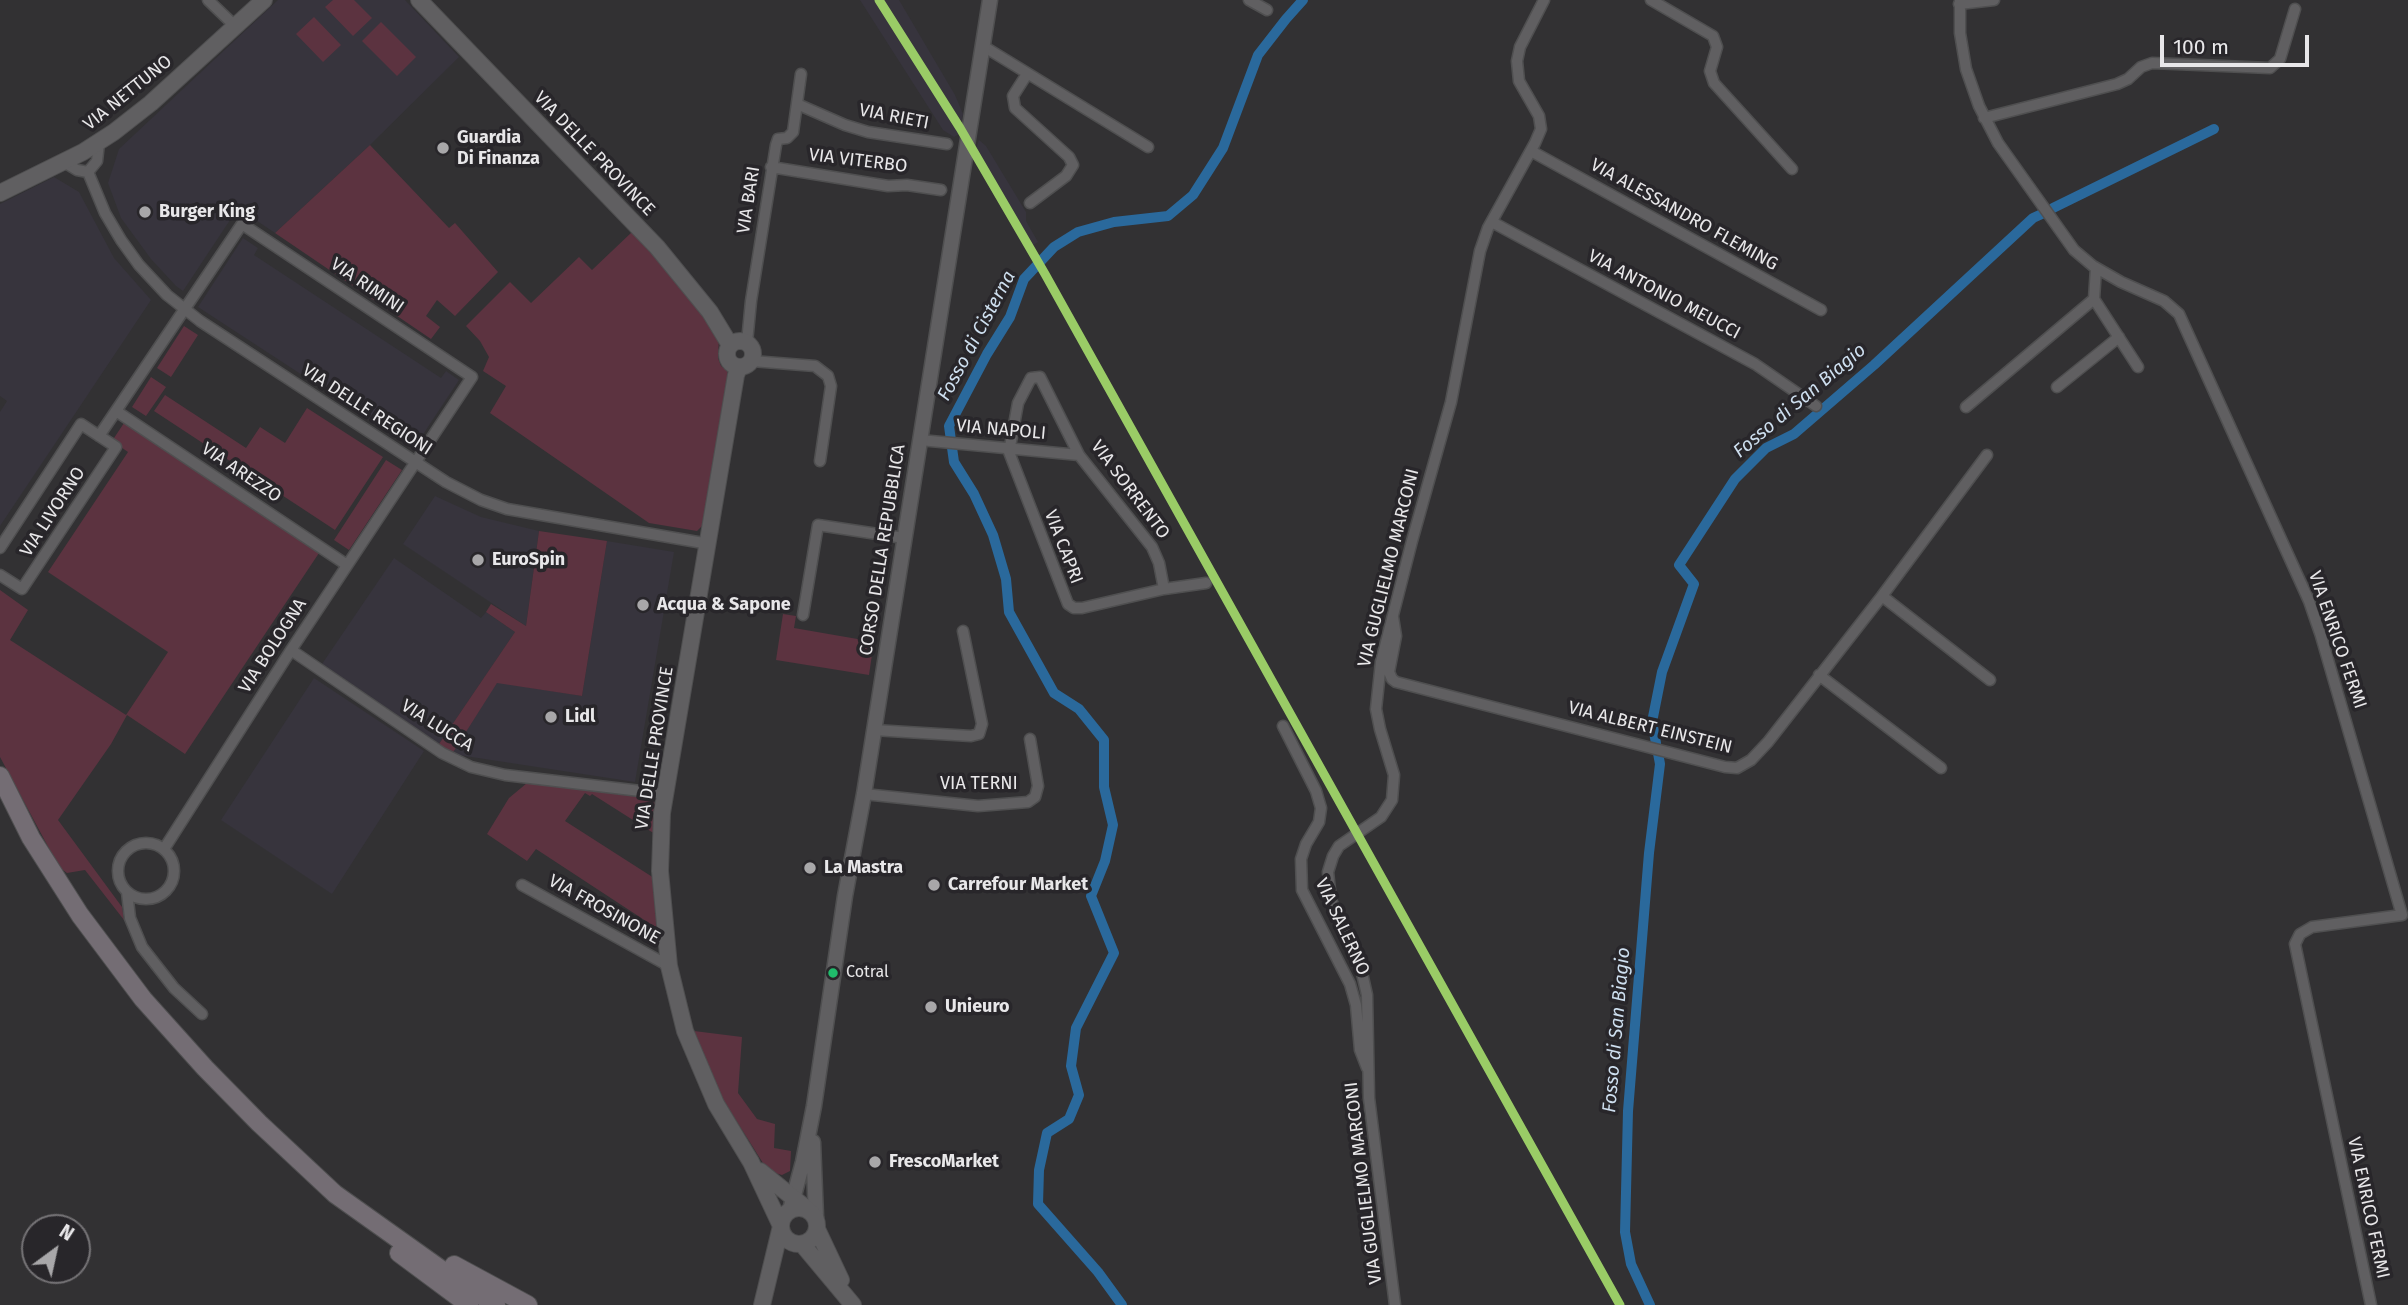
<!DOCTYPE html>
<style>
body{margin:0}
#map{position:relative;width:2408px;height:1305px;overflow:hidden;background:#323133;font-family:"Fira Sans",sans-serif}
canvas{display:block}
.north{position:absolute;left:21px;top:1214px;width:70px;height:70px;box-sizing:border-box;background:#28262a;border:2px solid #757376;border-radius:50%;rotate:33deg;font-size:19px;font-weight:700;line-height:28px;text-align:center;color:#e8e7e9}
.north::after{content:'';display:block;margin:auto;width:24px;height:32px;background:#a8a7a9;clip-path:polygon(50% 0,100% 100%,50% 72%,0 100%)}
.scale{position:absolute;left:2160px;top:35px;width:149px;height:32px;box-sizing:border-box;border:4px solid #e8e7e9;border-top:0;padding-left:9px;font-size:21px;line-height:24px;white-space:nowrap;color:#e8e7e9;-webkit-text-stroke:5px #28262a;paint-order:stroke}
</style>
<div id="map">
<canvas width="2408" height="1305"></canvas>
<div class="north">N</div>
<div class="scale">100 m</div>
</div>
<script>
const c = document.querySelector('canvas').getContext('2d');
c.lineJoin = 'round';
function paint(path, color) { c.fillStyle = color; c.fill(path, 'evenodd'); }
const toPath = rows => new Path2D(rows.map(r => 'M' + r).join(''));
function stroke(path, color, width, dash) { c.strokeStyle = color; c.lineWidth = width; c.lineCap = dash ? 'butt' : 'round'; c.setLineDash(dash || []); c.stroke(path); }
function label(font, color, halo, rows, align = 'center') {
  c.font = font + ' "Fira Sans",sans-serif'; c.lineWidth = 7; c.setLineDash([]); c.textBaseline = 'middle'; c.strokeStyle = halo; c.fillStyle = color; for (const [text, x, y, turn = 0] of rows) {
    c.save(); c.translate(x, y); c.rotate((+turn || 0) * Math.PI / 180); c.textAlign = isNaN(turn) ? turn : align; if (halo) c.strokeText(text, 0, 0); c.fillText(text, 0, 0); c.restore();
  }
}
const built = toPath([
 [278,0,405,0,459,57,370,145,275,233,238,208,183,291,176,286,151,259,121,218,108,183,119,149],
 [860,0,899,0,955,95,963,114,959,134,954,137,943,130],
 [979,140,986,146,1026,212,1026,221,1038,242,1027,249,973,157],
 [54,177,79,192,114,258,151,300,0,526,0,412,7,401,0,396,0,204],
 [243,238,258,248,254,255,441,378,446,371,459,380,414,448,198,307],
 [435,496,481,517,539,531,526,626,403,544],
 [607,541,674,552,635,782,452,754,497,682,582,696],
 [394,558,481,618,486,612,515,632,439,744,322,664],
 [314,678,424,751,332,894,221,820]
]);
const green = toPath([
 [333,0,354,0,372,18,353,36,325,7],
 [314,17,341,45,323,62,296,34],
 [381,22,416,57,397,76,362,41],
 [370,145,449,228,455,223,498,272,455,316,437,300,426,316,440,327,431,339,275,233],
 [632,232,685,288,719,338,718,358,721,366,727,370,730,382,705,523,697,531,649,523,490,413,506,386,483,371,489,357,480,341,466,326,510,282,531,303,579,257,592,270],
 [184,326,198,335,171,377,157,368],
 [151,377,166,387,146,416,132,407],
 [165,395,246,448,260,427,285,443,307,408,383,457,335,530,154,411],
 [124,423,319,553,185,754,127,715,111,744,58,820,122,907,124,920,85,870,67,873,59,867,0,757,0,590,28,610,10,640,126,715,168,652,48,572,128,452,112,441],
 [386,460,402,470,349,550,334,540],
 [539,531,607,541,582,696,497,683,452,754,439,744,515,632,486,612,491,604,526,626],
 [783,614,796,616,794,628,869,641,871,633,875,634,869,675,776,660],
 [527,783,648,798,654,802,656,805,655,834,592,794,590,796,585,793,565,821,654,878,658,929,536,849,527,861,487,834,509,798],
 [694,1031,742,1037,738,1093,757,1119,775,1124,774,1148,791,1151,790,1171,782,1175,768,1171,717,1090]
]);
const canal = toPath([
 [2053,208,2214,129],
 [1656,743,1652,722,1662,672,1694,584,1679,565,1735,479,1766,448,1794,434,1874,365,2033,218,2044,213],
 [1122,1305,1098,1272,1038,1204,1039,1170,1047,1133,1069,1119,1079,1095,1071,1066,1076,1028,1114,953,1091,896,1105,861,1113,825,1104,787,1104,740,1079,709,1054,693,1009,612,1006,579,993,535,974,494,954,462,949,426,987,354,1010,317,1024,279,1054,247,1078,232,1114,222,1168,216,1193,195,1223,148,1258,55,1286,19,1303,0],
 [1650,1305,1631,1264,1625,1232,1628,1111,1649,853,1660,764,1658,753]
]);
const minor = toPath([
 [208,0,236,27],
 [1249,0,1267,10],
 [1651,0,1713,36,1717,47,1710,71,1714,83,1792,169],
 [1960,0,1960,33,1966,69,1979,106,1998,143,2074,250,2093,266,2121,282,2164,301,2179,314,2309,601,2321,636,2402,915,2312,927,2300,934,2295,944,2371,1305],
 [1959,4,1994,0],
 [983,46,1148,147],
 [1027,74,1013,96,1015,108,1069,157,1073,165,1066,176,1030,203],
 [797,104,845,125,868,132,947,144],
 [1984,118,2117,84,2128,79,2141,67,2152,63,2270,68,2280,59,2295,9],
 [1531,151,1821,310],
 [64,162,77,170,88,172,97,161,99,143],
 [771,167,888,186,907,185,941,190],
 [88,172,105,213,121,240,139,265,167,295,200,321,446,482,481,500,507,509,709,544],
 [1492,222,1755,364,1816,406],
 [2094,299,2138,367],
 [747,342,751,301,776,145,778,139,787,138,793,132,801,74],
 [752,361,815,366,828,376,831,386,820,461],
 [2057,387,2119,337],
 [1966,407,2094,299,2096,268],
 [116,411,347,565],
 [99,436,242,224,472,377,291,650,164,849],
 [920,440,1079,455],
 [0,548,81,424,116,447,22,589,0,575],
 [1164,589,1159,563,1152,547,1079,455,1040,377,1031,378,1018,403,1009,452,1068,604,1074,608,1082,608,1164,589,1206,583],
 [1882,596,1990,680],
 [803,615,818,525,904,538],
 [1393,617,1396,636,1389,672,1392,679,1396,682,1725,767,1737,768,1751,760,1768,742,1882,596,1987,455],
 [291,650,442,753,471,767,505,775,666,794],
 [1819,675,1941,768],
 [1283,726,1316,791,1321,808,1319,822,1306,844,1301,859,1302,890,1350,984,1356,1005,1360,1050,1367,1068],
 [874,730,971,736,979,734,982,724,963,631],
 [864,794,978,806,1028,802,1035,797,1038,786,1030,739],
 '118 871a28 28 0 1 1 56 0a28 28 0 1 1-56 0Z',
 [522,885,669,966],
 [127,892,130,918,142,947,174,988,202,1014],
 [1395,1305,1369,1098,1367,995,1362,973,1331,900,1328,872,1333,856,1339,846,1381,817,1392,800,1394,775,1380,729,1376,709,1381,662,1412,541,1451,402,1480,251,1488,228,1535,143,1541,129,1539,116,1519,81,1517,61,1520,47,1544,0]
]);
const tertiary = toPath([
 [813,1142,816,1217],
 [790,1210,803,1162,814,1106,845,896,864,794,990,0]
]);
const secondary = toPath([
 [419,0,657,247,710,312,730,345],
 [0,193,83,152,114,132,151,103,264,0],
 '727 354a13 13 0 1 1 26 0a13 13 0 1 1-26 0Z',
 [739,368,736,375,662,813,660,871,669,966,685,1031,716,1104,751,1162,781,1226,762,1305],
 [760,1171,807,1209],
 '781 1226a18 18 0 1 1 36 0a18 18 0 1 1-36 0Z',
 [817,1229,841,1280],
 [802,1244,853,1305]
]);
const primary = toPath([
 [0,776,31,838,80,915,143,999,205,1068,259,1123,335,1194,446,1273,496,1305],
 [399,1253,469,1305],
 [454,1265,528,1305]
]);
const rail1 = toPath([
 [879,0,960,128,1045,274,1620,1305]
]);
const markers = [
 [443,148,7,"#a8a7a9"],
 [145,212,7,"#a8a7a9"],
 [478,560,7,"#a8a7a9"],
 [643,605,7,"#a8a7a9"],
 [551,717,7,"#a8a7a9"],
 [810,868,7,"#a8a7a9"],
 [934,885,7,"#a8a7a9"],
 [833,973,6,"#20bc6c"],
 [931,1007,7,"#a8a7a9"],
 [875,1162,7,"#a8a7a9"]
];
const busNames = [
 ["Cotral",846,973]
];
const streetNames = [
 ["VIA NETTUNO",128,93,-39],
 ["VIA RIETI",894,117,11],
 ["VIA DELLE PROVINCE",594,154,46],
 ["VIA VITERBO",858,161,7],
 ["VIA BARI",749,200,-81],
 ["VIA ALESSANDRO FLEMING",1684,215,29],
 ["VIA RIMINI",367,286,34],
 ["VIA ANTONIO MEUCCI",1664,295,28],
 ["VIA DELLE REGIONI",367,410,33],
 ["VIA NAPOLI",1001,430,5],
 ["VIA AREZZO",241,473,34],
 ["VIA SORRENTO",1130,490,53],
 ["VIA LIVORNO",53,512,-57],
 ["VIA CAPRI",1063,547,69],
 ["CORSO DELLA REPUBBLICA",883,550,-81],
 ["VIA GUGLIELMO MARCONI",1389,568,-76],
 ["VIA ENRICO FERMI",2337,640,71],
 ["VIA BOLOGNA",273,646,-57],
 ["VIA LUCCA",437,726,32],
 ["VIA ALBERT EINSTEIN",1650,728,14],
 ["VIA DELLE PROVINCE",655,748,-81],
 ["VIA TERNI",979,784],
 ["VIA FROSINONE",604,910,29],
 ["VIA SALERNO",1342,927,65],
 ["VIA GUGLIELMO MARCONI",1364,1183,-97],
 ["VIA ENRICO FERMI",2368,1208,78]
];
const poiNames = [
 ["Guardia",457,138],
 ["Di Finanza",457,159],
 ["Burger King",159,212],
 ["EuroSpin",492,560],
 ["Acqua & Sapone",657,605],
 ["Lidl",565,717],
 ["La Mastra",824,868],
 ["Carrefour Market",948,885],
 ["Unieuro",945,1007],
 ["FrescoMarket",889,1162]
];
const waterNames = [
 ["Fosso di Cisterna",977,336,-62],
 ["Fosso di San Biagio",1800,401,-40],
 ["Fosso di San Biagio",1617,1030,-85]
];
paint(built, '#37343d');
paint(green, '#5c3340');
stroke(canal, '#2a699c', 10);
stroke(minor, '#4f4f50', 13);
stroke(tertiary, '#4f4f50', 17);
stroke(secondary, '#4f4f50', 18);
stroke(primary, '#4f4f50', 20);
stroke(minor, '#605f61', 10);
stroke(tertiary, '#605f61', 14);
stroke(secondary, '#605f61', 16);
stroke(primary, '#746d74', 18);
stroke(rail1, '#9acc66', 9);
for (const [x, y, r, color] of markers) { const dot = new Path2D(); dot.arc(x, y, r, 0, 2 * Math.PI); c.fillStyle = color; c.fill(dot); stroke(dot, '#28262a', 2.5); }
label('16px', '#e8e7e9', '#28262a', busNames, 'left');
label('18px', '#e8e7e9', '#28262a', streetNames);
label('bold 18px', '#e8e7e9', '#28262a', poiNames, 'left');
label('italic 19px', '#cedfef', '#28262a', waterNames);
</script>
